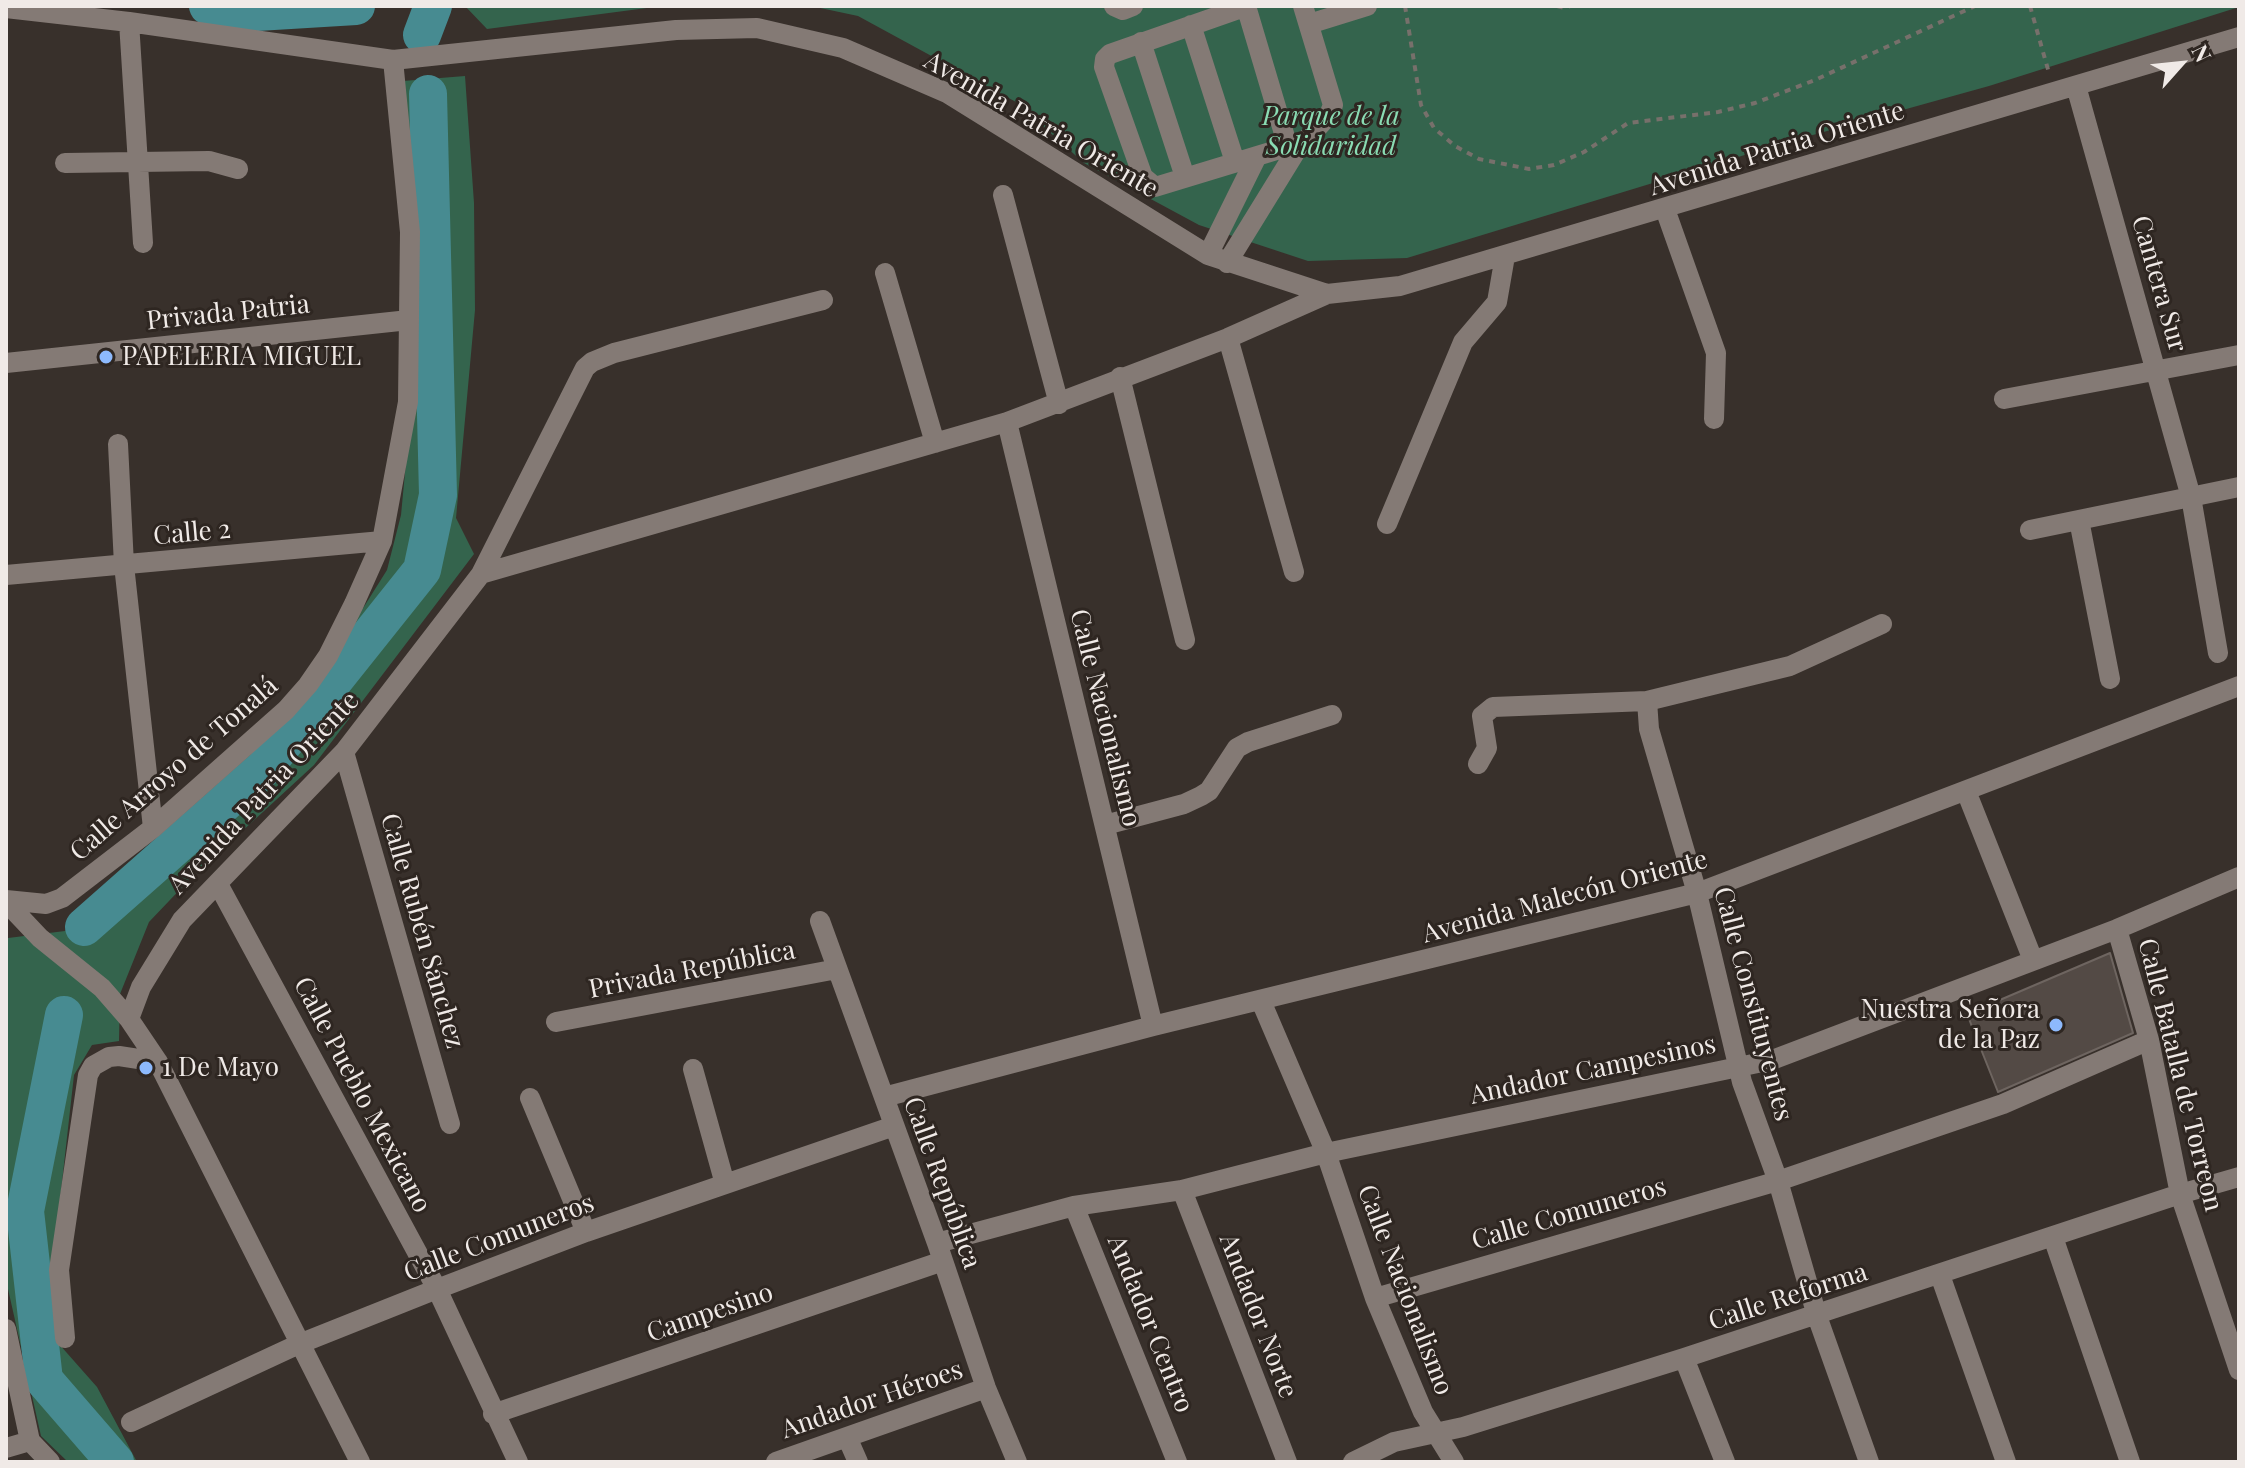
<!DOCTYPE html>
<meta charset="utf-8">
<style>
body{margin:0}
#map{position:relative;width:2245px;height:1468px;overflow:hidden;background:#38302b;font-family:"Playfair Display",serif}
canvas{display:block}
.frame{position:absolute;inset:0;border:8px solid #f0eae7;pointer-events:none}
.north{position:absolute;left:2141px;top:24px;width:80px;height:80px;-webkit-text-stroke:6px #2e2621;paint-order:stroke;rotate:63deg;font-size:22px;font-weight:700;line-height:32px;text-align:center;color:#f0eae7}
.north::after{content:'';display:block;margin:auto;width:28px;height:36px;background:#f0eae7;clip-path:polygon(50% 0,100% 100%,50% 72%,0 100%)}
</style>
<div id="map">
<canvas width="2245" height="1468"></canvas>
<div class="frame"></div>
<div class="north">N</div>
</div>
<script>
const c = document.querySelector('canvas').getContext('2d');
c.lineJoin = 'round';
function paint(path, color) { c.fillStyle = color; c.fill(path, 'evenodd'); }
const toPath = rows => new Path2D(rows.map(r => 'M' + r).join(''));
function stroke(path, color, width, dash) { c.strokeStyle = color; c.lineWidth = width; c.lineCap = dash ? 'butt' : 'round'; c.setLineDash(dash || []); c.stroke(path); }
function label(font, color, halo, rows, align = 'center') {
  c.font = font + ' "Playfair Display",serif'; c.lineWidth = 6; c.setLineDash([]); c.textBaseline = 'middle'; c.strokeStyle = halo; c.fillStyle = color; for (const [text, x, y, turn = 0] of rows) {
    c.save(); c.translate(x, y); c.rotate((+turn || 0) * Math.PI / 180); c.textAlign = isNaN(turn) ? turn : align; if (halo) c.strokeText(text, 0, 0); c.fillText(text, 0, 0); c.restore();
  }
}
const green = toPath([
 [465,6,662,6,487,29],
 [811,6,2239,6,2239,7,1989,86,1784,143,1407,258,1308,261,1199,225,1084,163,1016,102,858,16],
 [465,76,474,203,475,310,456,518,474,554,314,765,189,880,149,922,120,994,119,1041,92,1045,74,1075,52,1271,59,1344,97,1387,137,1462,68,1462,41,1436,6,1280,8,938,65,931,308,696,387,570,401,515,421,304,417,204,403,81]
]);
const river = toPath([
 [208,6,257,12,356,6],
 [422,35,433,6],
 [84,927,264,768,422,570,438,495,428,94],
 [64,1015,25,1211,44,1380,115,1462]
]);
const building = toPath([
 [2110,953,2133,1033,1998,1092,1967,1014,2110,953]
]);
const path = toPath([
 [1405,6,1421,105,1434,128,1455,146,1479,159,1529,169,1554,165,1584,152,1628,123,1718,112,1755,103,1815,80,1975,6],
 [1557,6,1564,8,1570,6],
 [2030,6,2049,73]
]);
const minor = toPath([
 [1114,6,1123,10,1133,6],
 [1246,6,1288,147],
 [1247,6,1110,54,1105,59,1104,67,1143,177,1155,187,1303,142],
 [6,8,129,22,393,60,676,30,757,28,843,48,947,93,1208,255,1327,294],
 [129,22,143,243],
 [1309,24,1367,6],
 [1191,25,1235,162],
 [1141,42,1185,177],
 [2076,86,2191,497,2218,653],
 [65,163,209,161,238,169],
 [1003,195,1059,404],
 [1665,209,1716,353,1714,419],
 [1208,255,1257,156],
 [1227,263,1296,151,1329,115,1333,105,1303,6],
 [885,273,935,443],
 [1228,338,1294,572],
 [6,363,409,320],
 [1120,377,1185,640],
 [2004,399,2239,355],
 [1007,422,1153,1026],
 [118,444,124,565,153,828],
 [2079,520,2110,679],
 [1387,524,1463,342,1497,302,1505,256],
 [2030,530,2239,487],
 [481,574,1007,422,1228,338,1327,294,1400,286,2239,37],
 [6,575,382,541],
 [1647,701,1649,729,1697,893,1742,1082,1778,1181,1817,1316,1869,1462],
 [344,752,450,1124],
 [1478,764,1487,748,1482,716,1493,707,1647,701,1790,666,1882,624],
 [1966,791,2033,960],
 [1105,825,1184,804,1201,796,1209,791,1237,748,1248,742,1332,715],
 [218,884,437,1289,518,1462],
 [6,900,46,904,62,898,153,828,286,710,308,685,328,656,354,604,382,541,408,402,410,232,393,60],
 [6,902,40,938,102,988,129,1019,158,1062,360,1462],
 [820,921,937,1243,986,1388,1017,1462],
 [2117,929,2149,1040,2180,1194,2239,1370],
 [1261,1001,1326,1153,1375,1298,1423,1412,1454,1462],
 [129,1019,141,987,182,920,344,752,481,574,585,368,592,362,614,353,823,300],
 [556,1022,837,969],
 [693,1069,725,1184],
 [884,1097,1153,1026,1697,893,2239,686],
 [530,1098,586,1232],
 [1182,1190,1287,1462],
 [1074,1206,1177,1462],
 [2053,1237,2130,1462],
 [937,1243,1074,1206,1182,1190,1326,1153,1772,1060,2117,929,2239,877],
 [1940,1275,2006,1462],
 [1375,1298,1778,1181,2003,1104,2149,1040],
 [6,1329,30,1441,50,1462],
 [65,1338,59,1270,88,1075,93,1066,109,1057,119,1056,158,1062],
 [1684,1358,1725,1462],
 [493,1414,943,1261],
 [131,1422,299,1344,437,1289,586,1232,894,1126],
 [847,1437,858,1462],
 [6,1448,30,1441],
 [776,1462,986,1388],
 [1353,1462,1394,1442,1463,1427,1684,1358,2180,1194,2239,1177]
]);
const markers = [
 [106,357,8,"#8db9fc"],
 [2056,1025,8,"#8db9fc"],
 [146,1068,8,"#8db9fc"]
];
const parkNames = [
 ["Parque de la",1331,117],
 ["Solidaridad",1331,147]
];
const streetNames = [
 ["Avenida Patria Oriente",1041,125,30],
 ["Avenida Patria Oriente",1777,149,-17],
 ["Cantera Sur",2159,284,74],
 ["Privada Patria",228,313,-6],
 ["Calle 2",192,533,-5],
 ["Calle Nacionalismo",1105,718,76],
 ["Calle Arroyo de Tonalá",174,769,-41],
 ["Avenida Patria Oriente",264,793,-47],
 ["Avenida Malecón Oriente",1565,897,-15],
 ["Calle Rubén Sánchez",422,931,74],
 ["Privada República",692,970,-11],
 ["Calle Constituyentes",1753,1004,75],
 ["Andador Campesinos",1593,1070,-12],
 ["Calle Batalla de Torreon",2180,1075,76],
 ["Calle Pueblo Mexicano",362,1095,62],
 ["Calle República",942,1183,70],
 ["Calle Comuneros",1569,1214,-16],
 ["Calle Comuneros",499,1238,-21],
 ["Calle Nacionalismo",1405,1290,69],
 ["Calle Reforma",1788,1297,-18],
 ["Campesino",710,1313,-19],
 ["Andador Norte",1258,1316,69],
 ["Andador Centro",1150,1324,68],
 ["Andador Héroes",872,1400,-19]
];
const poiNames = [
 ["PAPELERIA MIGUEL",122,357],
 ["Nuestra Señora",2040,1010,"right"],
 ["de la Paz",2040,1040,"right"],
 ["1 De Mayo",162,1068]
];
paint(green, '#34644d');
stroke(river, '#478b91', 38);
paint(building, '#534a45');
stroke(building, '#6e6560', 2);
stroke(path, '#77706b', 4, [6, 6]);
stroke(minor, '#847a75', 20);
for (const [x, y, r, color] of markers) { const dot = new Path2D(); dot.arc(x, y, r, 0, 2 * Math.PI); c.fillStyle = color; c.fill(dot); stroke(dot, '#2e2621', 3); }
label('italic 26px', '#8adcb3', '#2e2621', parkNames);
label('26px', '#f0eae7', '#2e2621', streetNames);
label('26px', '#f0eae7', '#2e2621', poiNames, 'left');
</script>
